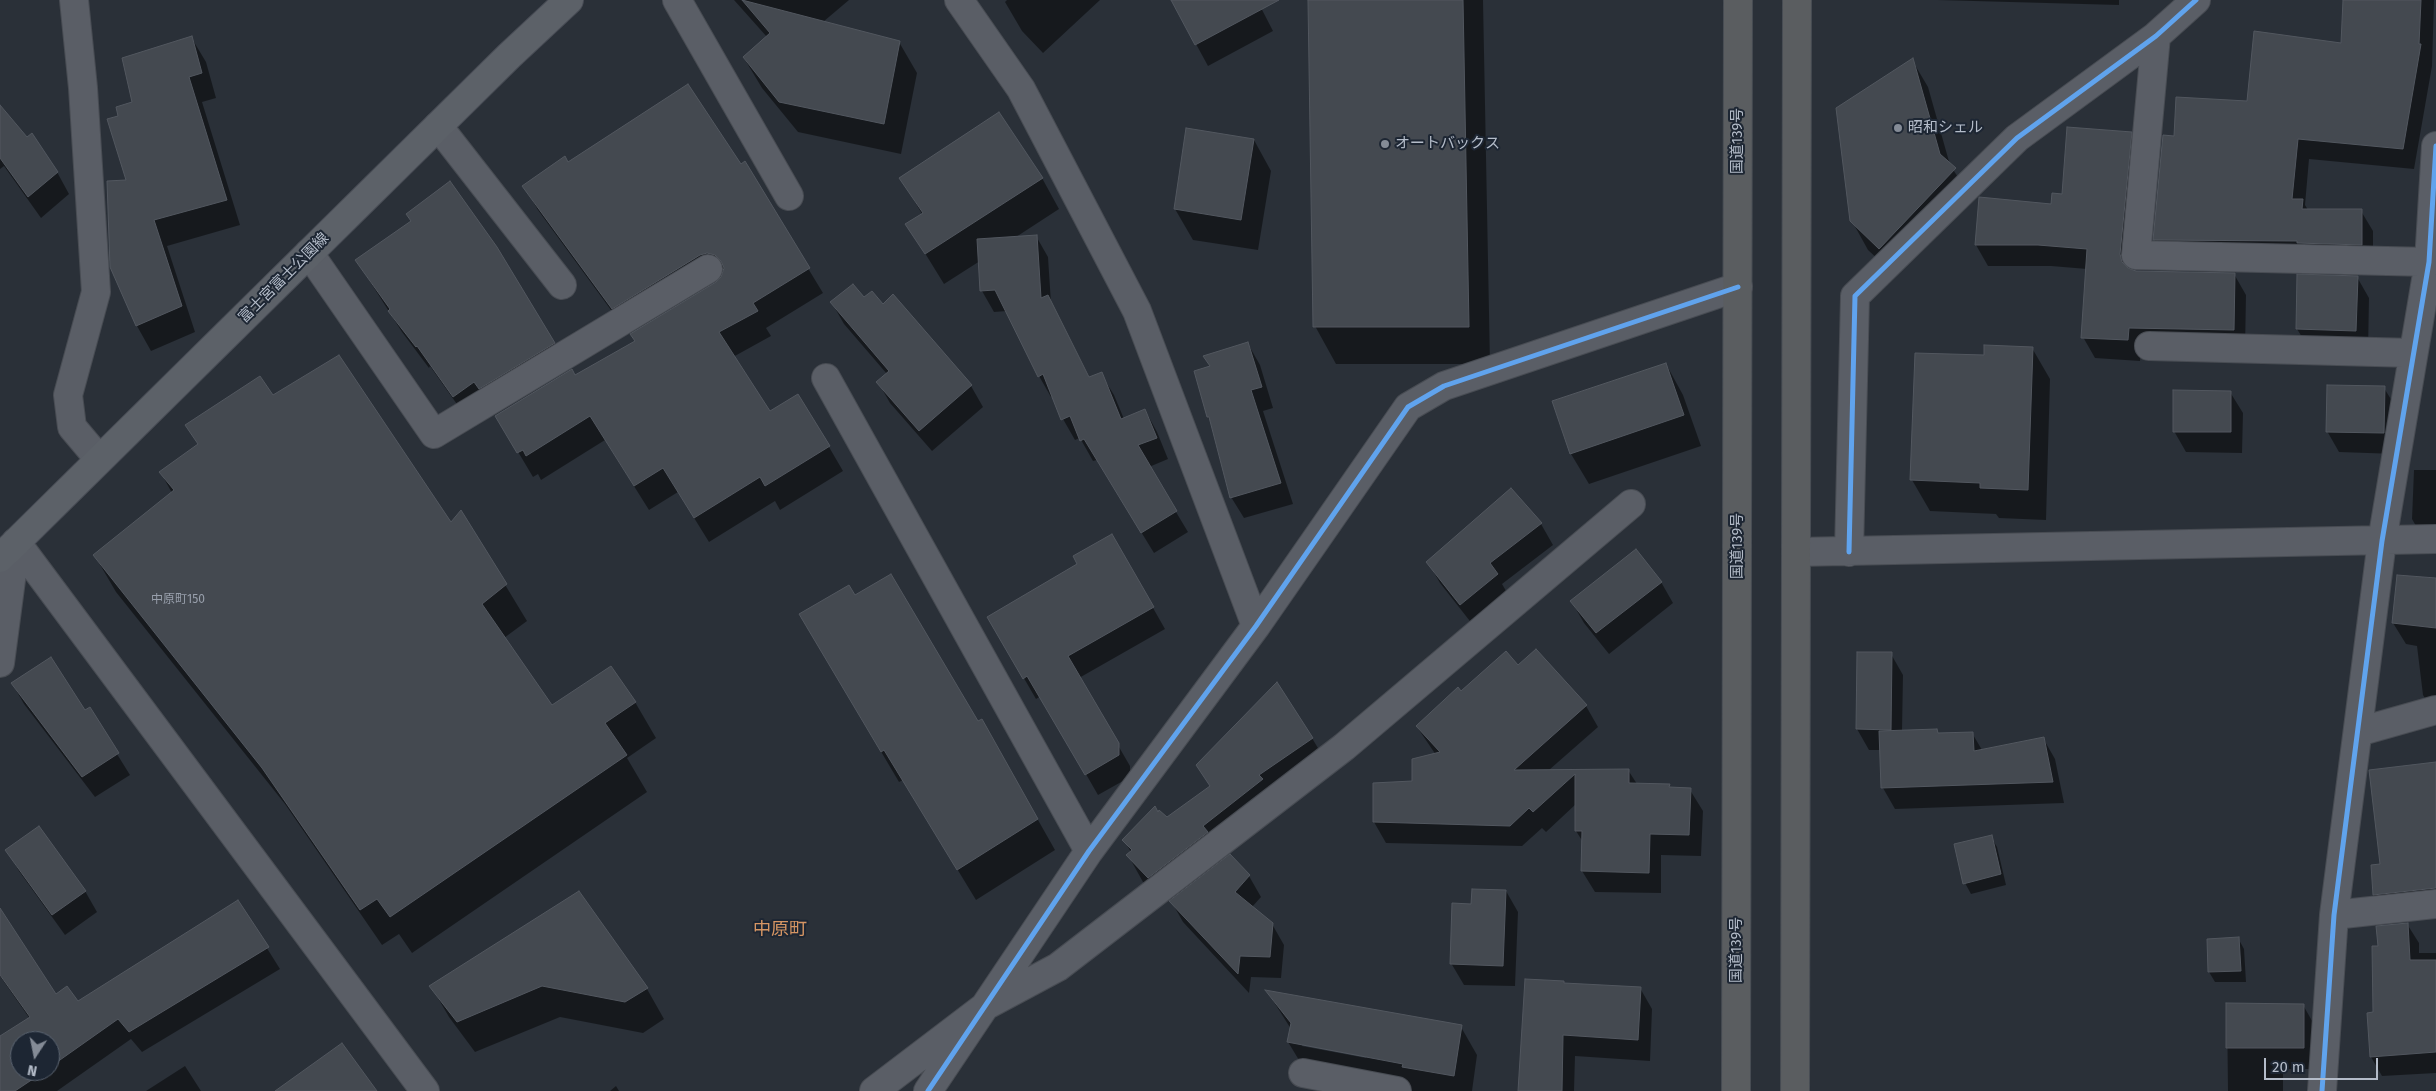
<!DOCTYPE html>
<meta charset="utf-8">
<style>
body{margin:0}
#map{position:relative;width:2436px;height:1091px;overflow:hidden;background:#2a3038;font-family:"Fira Sans",sans-serif}
canvas{display:block}
.north{position:absolute;left:10px;top:1031px;width:50px;height:50px;box-sizing:border-box;background:#1d2633;border:1px solid #59626f;border-radius:50%;rotate:191deg;font-size:14px;font-weight:700;line-height:20px;text-align:center;color:#b4bcc9}
.north::after{content:'';display:block;margin:auto;width:18px;height:22px;background:#848b96;clip-path:polygon(50% 0,100% 100%,50% 72%,0 100%)}
.scale{position:absolute;left:2264px;top:1058px;width:114px;height:22px;box-sizing:border-box;border:2px solid #b4bcc9;border-top:0;padding-left:6px;font-size:15px;line-height:18px;white-space:nowrap;color:#b4bcc9;-webkit-text-stroke:4px #1d2633;paint-order:stroke}
</style>
<div id="map">
<canvas width="2436" height="1091"></canvas>
<div class="north">N</div>
<div class="scale">20 m</div>
</div>
<script>
const c = document.querySelector('canvas').getContext('2d');
c.lineJoin = 'round';
function paint(path, color) { c.fillStyle = color; c.fill(path, 'evenodd'); }
const toPath = rows => new Path2D(rows.map(r => 'M' + r).join(''));
function stroke(path, color, width, dash) { c.strokeStyle = color; c.lineWidth = width; c.lineCap = dash ? 'butt' : 'round'; c.setLineDash(dash || []); c.stroke(path); }
function label(font, color, halo, rows, align = 'center') {
  c.font = font + ' "Fira Sans","Noto Sans JP",sans-serif'; c.lineWidth = 4; c.setLineDash([]); c.textBaseline = 'middle'; c.strokeStyle = halo; c.fillStyle = color; for (const [text, x, y, turn = 0] of rows) {
    c.save(); c.translate(x, y); c.rotate((+turn || 0) * Math.PI / 180); c.textAlign = isNaN(turn) ? turn : align; if (halo) c.strokeText(text, 0, 0); c.fillText(text, 0, 0); c.restore();
  }
}
const shadow = toPath([
 [734,0,849,0,823,22,899,42,917,73,901,154,798,132,762,88,744,58,767,37],
 [1007,0,1100,0,1043,53,1022,31,1005,2],
 [1172,0,1257,0,1273,31,1208,66],
 [1309,0,1483,0,1490,364,1336,364,1315,326],
 [1937,0,2119,0,2119,5],
 [2344,0,2434,0,2432,66,2414,169,2309,159,2305,205,2308,210,2361,211,2373,231,2373,265,2166,260,2154,239,2175,137,2248,102,2342,44],
 [191,37,206,62,216,98,202,102,240,225,167,246,195,332,151,351,137,326,111,267,127,181,120,116],
 [1912,60,1928,87,1950,165,1971,197,1896,276,1868,250,1852,221],
 [0,107,57,172,69,194,41,218,4,166,0,169],
 [2131,134,2143,155,2132,271,2234,274,2246,295,2245,351,2141,349,2140,361,2095,358,2083,337,2087,269,2051,266,1988,266,1976,245,2052,206],
 [1254,140,1271,171,1258,250,1193,240,1175,209],
 [744,163,823,293,766,328,771,336,733,357,770,413,829,447,843,471,780,510,775,501,709,542,678,492,649,510,605,440,541,480,538,474,533,477,511,440,575,376,636,341,722,278,715,280,627,332,538,210,524,186,568,164,740,166],
 [901,178,1042,178,1059,209,1016,237,1036,236,1048,257,1051,303,1090,378,1101,374,1114,395,1124,419,1145,410,1157,432,1168,459,1149,467,1188,532,1154,553,1097,460,1093,461,1080,438,1075,440,1063,419,1053,396,1051,397,1039,376,1007,311,994,312,982,291,980,261,944,284,907,224,922,214],
 [357,261,554,343,566,364,466,417,430,366,429,368,402,332],
 [2357,277,2369,298,2368,352,2310,350,2297,329],
 [893,296,971,386,983,407,932,451,890,403,878,382,887,374,844,324,832,303,864,299,882,305],
 [1248,344,1260,365,1273,408,1263,411,1293,504,1244,518,1231,497,1212,424,1208,417,1211,367],
 [2032,348,2050,379,2046,520,1999,518,1996,514,1930,511,1912,480,1985,357],
 [1666,364,1683,395,1701,446,1589,484,1571,454],
 [2384,388,2397,409,2396,454,2339,452,2327,431],
 [2230,392,2243,413,2242,453,2186,452,2174,431],
 [273,397,451,524,461,512,527,621,504,638,552,707,635,702,656,738,627,758,647,792,412,953,399,934,382,945,285,804,116,592,95,556,172,493,161,473],
 [2414,470,2436,470,2436,540,2424,540,2412,519],
 [1541,524,1553,545,1502,584,1509,596,1473,625,1440,583,1428,562],
 [1112,536,1165,629,1079,678,1130,766,1130,777,1098,795,1041,696,1036,699,989,618,1079,564],
 [2398,576,2436,579,2436,717,2423,695,2417,646,2406,644,2393,623],
 [1661,582,1673,603,1609,654,1584,623,1572,602],
 [855,597,978,723,999,751,1055,850,976,900,903,780,899,782,818,645],
 [1536,651,1586,706,1598,727,1549,770,1628,770,1637,784,1669,785,1671,789,1690,790,1703,811,1701,856,1661,855,1661,893,1595,892,1582,871,1583,842,1576,831,1576,804,1546,832,1542,828,1522,846,1386,843,1374,822,1413,782,1436,755,1417,727,1461,692,1518,667],
 [1891,654,1903,675,1902,731,1937,730,1939,734,1972,733,1982,750,2043,738,2055,759,2064,803,1895,809,1883,788,1881,750,1869,750,1857,729],
 [12,683,85,712,89,709,130,775,95,797,24,704],
 [1312,738,1328,765,1219,852,1224,861,1249,876,1261,897,1252,907,1272,924,1284,945,1281,978,1251,977,1249,993,1183,922,1170,899,1164,904,1143,882,1128,855,1131,852,1124,840,1158,814,1166,819,1211,787,1198,765],
 [2436,763,2436,908,2386,915,2374,895,2381,865],
 [1991,837,1997,847,2006,885,1971,894,1965,883],
 [7,850,85,891,97,912,65,935,19,871],
 [1506,891,1518,912,1515,986,1464,985,1451,963,1473,905],
 [578,893,647,989,664,1019,643,1033,560,1017,475,1052,449,1017,431,986],
 [238,902,280,969,142,1052,131,1039,57,1091,0,1091,0,1037,30,1019,0,976,0,947,56,996,77,1003],
 [20,1041,50,1041,50,1071,20,1071],
 [2407,924,2419,943,2419,953,2436,953,2436,1073,2382,1076,2371,1057,2379,947],
 [2238,938,2244,949,2246,982,2215,982,2209,972],
 [1565,985,1640,988,1652,1009,1650,1061,1575,1056,1574,1091,1519,1091],
 [1267,991,1461,1027,1477,1055,1472,1091,1393,1091,1305,1070,1288,1042,1291,1029],
 [1302,1043,1366,1056,1366,1058,1302,1046],
 [2227,1005,2303,1005,2315,1026,2316,1069,2283,1069,2283,1091,2228,1091],
 [185,1066,201,1091,146,1091],
 [616,1086,619,1091,610,1091]
]);
const building = toPath([
 [742,0,900,41,884,124,779,102,743,57,770,33,742,0],
 [1171,0,1279,0,1195,45,1171,0],
 [1308,0,1463,0,1469,327,1313,327,1308,0],
 [2343,0,2421,0,2419,44,2421,44,2403,149,2298,139,2292,199,2303,199,2302,209,2362,209,2362,245,2297,243,2297,241,2153,240,2163,135,2174,136,2176,97,2247,101,2254,31,2341,43,2343,0],
 [192,36,202,73,189,77,227,200,154,220,182,306,136,326,110,267,107,181,126,180,107,119,118,116,116,107,132,102,122,58,192,36],
 [1913,58,1940,154,1956,168,1879,249,1850,221,1836,108,1913,58],
 [688,84,741,164,745,161,810,268,753,303,758,311,719,332,770,411,798,394,830,446,765,486,760,477,694,518,663,468,634,486,590,416,526,456,523,450,517,453,495,416,572,369,575,375,635,341,630,334,716,282,721,277,724,268,721,261,715,255,707,253,700,255,612,309,522,186,565,156,568,162,688,84],
 [0,105,27,137,32,133,58,172,28,197,0,158,0,105],
 [999,112,1043,178,925,254,905,224,923,213,899,178,999,112],
 [2067,127,2132,132,2120,254,2122,262,2128,268,2136,271,2235,273,2234,330,2129,328,2128,340,2081,338,2087,249,2038,245,1975,245,1979,197,2051,204,2052,193,2062,194,2067,127],
 [1186,128,1254,139,1241,220,1174,209,1186,128],
 [450,181,497,247,555,343,479,389,474,382,453,397,417,346,416,347,388,311,390,309,355,260,411,221,406,214,450,181],
 [1037,235,1041,298,1048,295,1089,377,1102,372,1121,419,1145,409,1157,438,1138,445,1177,511,1141,533,1084,439,1080,441,1070,416,1061,420,1043,374,1038,377,995,290,980,291,977,239,1037,235],
 [2297,274,2358,276,2356,331,2296,329,2297,274],
 [853,284,864,297,872,291,883,304,893,294,972,385,919,431,876,382,889,371,830,302,853,284],
 [1248,342,1262,387,1251,390,1281,483,1230,498,1209,417,1207,417,1194,371,1210,366,1203,356,1248,342],
 [1984,345,2033,347,2028,490,1980,488,1980,483,1910,480,1915,353,1984,355,1984,345],
 [339,355,451,522,461,510,507,584,482,604,552,705,611,666,636,702,605,723,627,755,390,917,377,899,360,910,262,768,93,555,174,490,159,472,198,444,185,425,260,376,273,395,339,355],
 [1666,363,1684,415,1570,454,1552,401,1666,363],
 [2327,385,2385,386,2384,433,2326,432,2327,385],
 [2173,390,2231,391,2231,432,2173,432,2173,390],
 [1511,488,1542,523,1490,563,1498,574,1460,605,1426,562,1511,488],
 [1112,534,1154,607,1068,656,1119,743,1119,755,1085,775,1027,676,1023,679,987,617,1077,564,1073,556,1112,534],
 [1636,549,1662,582,1596,633,1570,601,1636,549],
 [891,574,978,721,982,719,1038,819,957,870,884,750,881,752,799,614,849,585,855,595,891,574],
 [2397,575,2436,578,2436,628,2392,623,2397,575],
 [1536,649,1587,705,1514,770,1629,769,1629,783,1670,784,1669,787,1691,788,1689,835,1650,834,1649,873,1581,871,1582,831,1575,831,1575,774,1533,812,1529,808,1510,826,1373,822,1373,783,1412,781,1412,759,1440,752,1416,726,1458,687,1461,691,1506,651,1518,665,1536,649],
 [1857,652,1892,652,1891,730,1856,729,1857,652],
 [51,657,85,710,90,707,119,753,82,777,11,683,51,657],
 [1277,682,1313,738,1259,775,1263,779,1203,826,1208,832,1148,878,1126,855,1132,850,1122,840,1155,806,1158,812,1159,810,1167,817,1210,786,1196,765,1277,682],
 [1937,729,1938,733,1973,732,1974,751,2044,737,2053,782,1881,788,1879,731,1937,729],
 [2436,762,2436,888,2373,895,2371,865,2380,864,2369,770,2436,762],
 [39,826,86,891,52,915,5,850,39,826],
 [1992,835,2001,874,1963,884,1954,844,1992,835],
 [1230,854,1250,875,1235,892,1273,923,1270,957,1240,956,1238,974,1169,901,1230,854],
 [1472,889,1506,890,1503,966,1450,964,1452,903,1471,904,1472,889],
 [579,891,648,988,625,1002,542,986,457,1022,429,986,579,891],
 [238,900,269,947,129,1032,118,1019,50,1067,50,1041,20,1041,20,1071,45,1071,15,1091,0,1091,0,1036,30,1017,0,975,0,908,56,994,67,986,78,1001,238,900],
 [2408,923,2410,960,2436,960,2436,1052,2370,1057,2367,1013,2373,1012,2372,946,2378,946,2376,926,2408,923],
 [2239,937,2241,971,2208,972,2207,939,2239,937],
 [1525,979,1564,981,1564,983,1641,987,1638,1040,1563,1035,1562,1091,1518,1091,1525,979],
 [1265,990,1462,1025,1454,1076,1402,1067,1403,1064,1287,1042,1291,1023,1265,990],
 [2226,1003,2304,1004,2304,1048,2226,1048,2226,1003],
 [342,1043,377,1091,275,1091,342,1043]
]);
const minor = toPath([
 [74,0,83,88,96,292,68,395,72,427,99,459],
 [677,0,789,196],
 [959,0,1021,89,1137,311,1256,626],
 [2156,36,2136,255,2429,262,2436,259],
 [438,126,562,285],
 [309,253,434,434,708,269],
 [2149,346,2413,353],
 [826,378,1089,851],
 [16,542,425,1091],
 [1796,552,2436,539],
 [1849,552,1855,296,2017,138,2156,36,2196,0],
 [0,663,16,542],
 [2358,732,2436,710],
 [2334,915,2436,904],
 [1303,1073,1397,1091],
 [874,1091,987,1005,1058,967,1344,747,1631,504],
 [928,1091,1089,851,1256,626,1408,407,1444,386,1738,287],
 [2322,1091,2334,915,2382,541,2429,262,2436,146]
]);
const major = toPath([
 [0,558,509,56,569,0]
]);
const highway = toPath([
 [1736,1091,1738,0],
 [1795,1091,1797,0]
]);
const cycleway = toPath([
 [1849,552,1855,296,2017,138,2156,36,2196,0],
 [928,1091,1089,851,1256,626,1408,407,1444,386,1738,287],
 [2322,1091,2334,915,2382,541,2429,262,2436,146]
]);
const markers = [
 [1898,128,5,"#848b96"],
 [1385,144,5,"#848b96"]
];
const numberNames = [
 ["中原町150",178,600]
];
const poiNames = [
 ["昭和シェル",1908,128],
 ["オートバックス",1395,144]
];
const streetNames = [
 ["国道139号",1738,141,-90],
 ["富士宮富士公園線",284,278,-45],
 ["国道139号",1738,546,-90],
 ["国道139号",1737,950,-90]
];
const quarterNames = [
 ["中原町",780,930]
];
paint(shadow, '#0007');
paint(building, '#444950');
stroke(building, '#52575f', 1);
stroke(minor, '#484c53', 30);
stroke(major, '#484c55', 30);
stroke(highway, '#474c53', 30);
stroke(minor, '#5a5e66', 28);
stroke(major, '#5c6168', 28);
stroke(highway, '#5a5d60', 28);
stroke(cycleway, '#60a3ed', 5);
for (const [x, y, r, color] of markers) { const dot = new Path2D(); dot.arc(x, y, r, 0, 2 * Math.PI); c.fillStyle = color; c.fill(dot); stroke(dot, '#1d2633', 2); }
label('12px', '#989fab', null, numberNames);
label('15px', '#b4bcc9', '#1d2633', poiNames, 'left');
label('15px', '#b4bcc9', '#1d2633', streetNames);
label('18px', '#d59563', '#1d2633', quarterNames);
</script>
